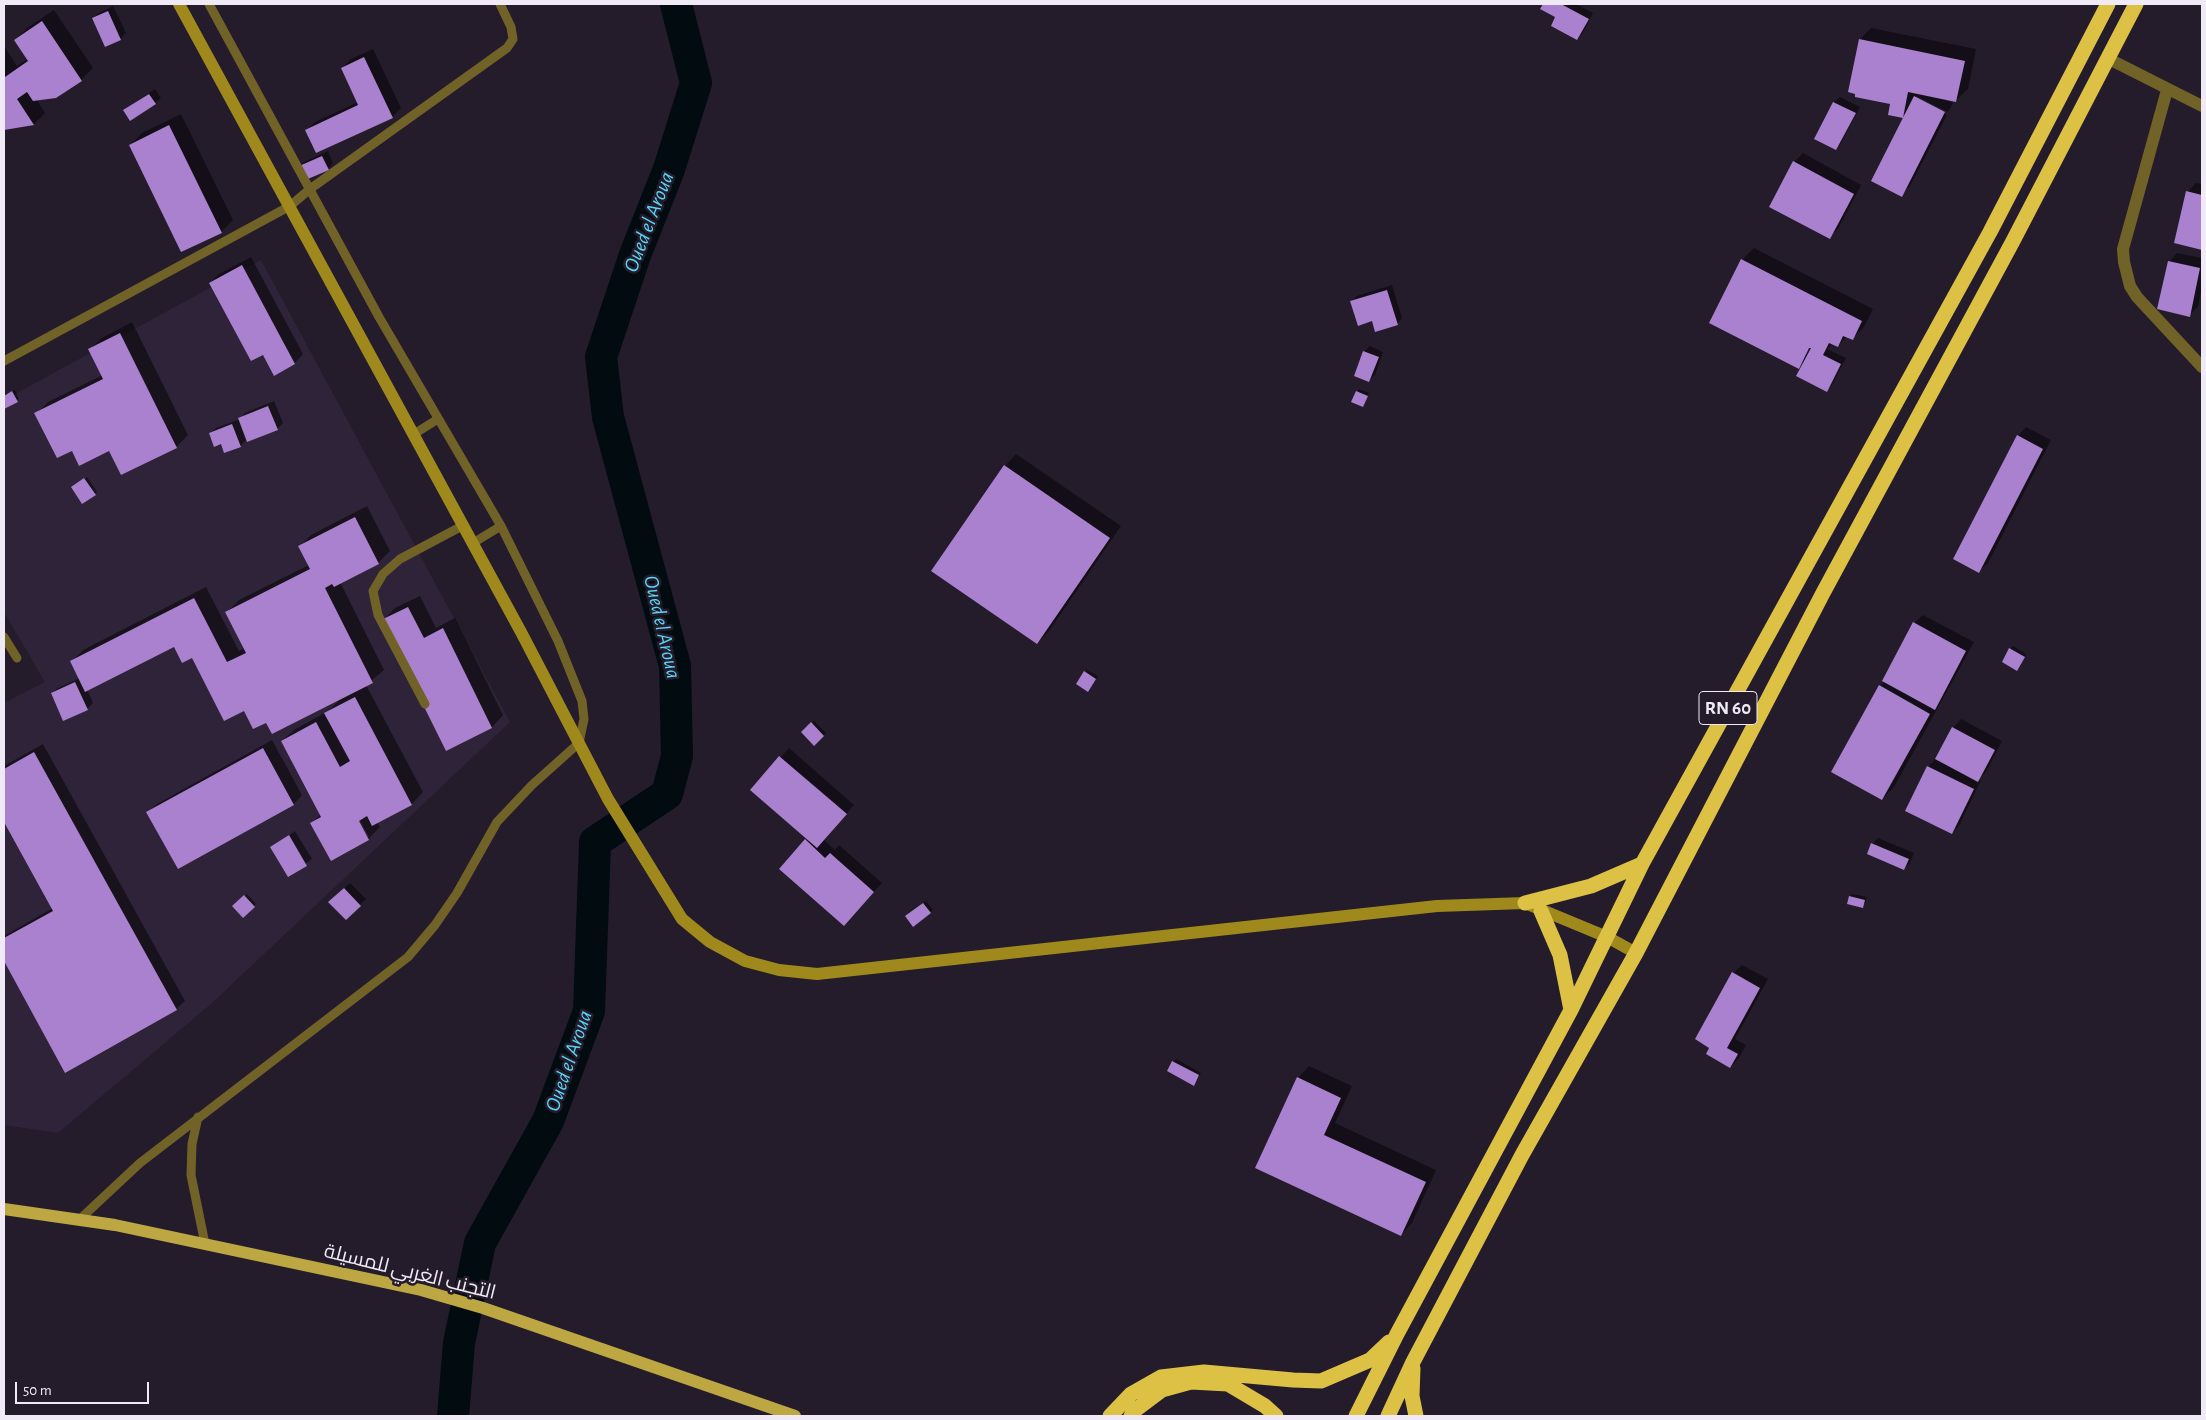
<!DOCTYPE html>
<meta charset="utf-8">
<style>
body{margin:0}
#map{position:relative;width:2206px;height:1420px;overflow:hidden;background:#241c2b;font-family:"Alegreya Sans",sans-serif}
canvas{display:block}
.frame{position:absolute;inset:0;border:5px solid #efeaf5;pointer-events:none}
.scale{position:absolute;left:15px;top:1382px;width:134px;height:22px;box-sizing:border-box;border:2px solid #efeaf5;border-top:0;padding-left:6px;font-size:15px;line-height:18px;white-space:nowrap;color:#efeaf5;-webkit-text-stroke:4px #241c2b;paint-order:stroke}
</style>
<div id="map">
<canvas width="2206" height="1420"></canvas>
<div class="frame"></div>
<div class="scale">50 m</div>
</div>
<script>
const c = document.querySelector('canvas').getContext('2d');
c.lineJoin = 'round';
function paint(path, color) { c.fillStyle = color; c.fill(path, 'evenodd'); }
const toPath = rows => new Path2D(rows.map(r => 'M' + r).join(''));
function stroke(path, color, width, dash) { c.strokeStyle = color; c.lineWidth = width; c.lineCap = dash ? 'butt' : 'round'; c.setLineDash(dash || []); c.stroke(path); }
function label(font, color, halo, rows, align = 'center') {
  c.font = font + ' "Alegreya Sans",Cairo,sans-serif'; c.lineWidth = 5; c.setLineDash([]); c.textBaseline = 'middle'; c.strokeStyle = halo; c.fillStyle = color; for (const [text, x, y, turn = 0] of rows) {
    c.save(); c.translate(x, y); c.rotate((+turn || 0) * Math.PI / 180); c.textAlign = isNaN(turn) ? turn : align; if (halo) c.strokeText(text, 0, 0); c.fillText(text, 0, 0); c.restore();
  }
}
const built = toPath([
 [261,260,510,722,211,1004,58,1133,4,1125,4,703,45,682,4,612,4,400]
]);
const shadow = toPath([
 [1544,4,1576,4,1593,13,1583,33,1577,39,1557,17,1542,9],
 [113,6,126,33,120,39,93,18,99,13],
 [54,10,93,68,81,80,37,100,45,113,34,124,4,128,4,46,17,66,28,59,15,40,27,28],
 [1871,28,1976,49,1968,89,1956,100,1944,99,1953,103,1948,112,1916,96,1916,99,1947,115,1910,186,1902,195,1906,113,1902,117,1892,103,1860,39],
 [373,49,401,108,392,117,307,130,315,122,358,102,342,68,351,59],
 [155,89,161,98,155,103,124,110],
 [1840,97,1860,107,1841,143,1836,149,1816,138,1834,102],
 [181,114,233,220,221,232,130,145,142,133],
 [328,151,333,163,328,169,299,167,304,162],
 [1803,153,1861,185,1838,229,1829,237,1794,162],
 [2196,183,2202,184,2202,249,2175,242,2188,192],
 [1754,248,1873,309,1864,327,1852,339,1847,336,1838,346,1833,343,1827,349,1846,358,1832,385,1826,391,1805,360,1799,367,1742,260],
 [1811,341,1813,343,1807,355,1804,355],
 [2177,253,2202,258,2202,287,2198,307,2189,315,2169,262],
 [251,257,303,354,295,363,210,283,219,274],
 [1392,285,1402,318,1397,324,1373,320,1351,301,1357,296],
 [132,322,188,435,176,447,72,449,36,414,48,402,103,375,90,349,102,338],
 [1370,346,1383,352,1375,375,1369,380,1364,352],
 [1359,389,1369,393,1363,406,1353,402],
 [15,390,19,399,4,408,4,396],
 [274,401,283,423,277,429,247,439,240,446,222,443,210,433,216,428,240,419,245,413],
 [2026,427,2051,440,1988,563,1979,571,2018,436],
 [1016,454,1121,526,1049,631,1037,643,1005,466],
 [87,477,97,492,95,494,75,485],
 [367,506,390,551,378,563,340,582,384,670,366,685,423,792,412,804,377,822,380,827,368,839,312,823,321,814,282,741,294,730,328,711,342,698,267,721,245,709,193,657,174,645,87,689,93,703,87,709,52,693,58,688,80,678,71,662,83,650,206,587,239,651,245,648,227,612,239,600,309,565,300,546,311,535],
 [357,815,369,837,366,837,355,816],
 [420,596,436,628,455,618,503,715,492,727,447,749,383,620,395,608],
 [1923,615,1974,642,1894,787,1882,799,1880,686,1885,681,1914,623],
 [2013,646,2026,654,2019,667,2010,649],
 [1087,670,1098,676,1090,688,1085,672],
 [1961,719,2002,741,1986,772,1979,779,1981,780,1960,824,1952,833,1928,767,1936,758,1953,728],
 [814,721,826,733,814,744,802,732],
 [272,740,302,795,294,804,179,868,148,812,157,804],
 [43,744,185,1001,176,1009,66,1071,4,959,4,936,53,908,4,820,4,766],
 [789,748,854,805,824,840,835,850,839,845,882,883,852,916,781,869,808,838,752,789],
 [295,831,312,859,289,875,272,847],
 [1878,838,1914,853,1910,863,1904,868,1872,844],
 [350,883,366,899,346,918,330,902],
 [247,894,256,904,243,916,234,906],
 [1852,894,1867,897,1865,904,1863,906,1850,896],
 [926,901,933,910,930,912,909,914],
 [1742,965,1768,979,1735,1039,1746,1045,1739,1058,1730,1067,1707,1054,1733,973],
 [1176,1059,1201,1073,1194,1084,1173,1062],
 [1309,1066,1352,1086,1335,1123,1436,1170,1412,1223,1401,1235,1256,1168,1298,1078]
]);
const river = toPath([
 [453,1416,459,1343,480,1243,548,1121,589,1011,595,842,667,794,677,756,675,666,608,417,601,357,635,255,669,169,696,83,676,4]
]);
const building = toPath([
 [1543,4,1561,4,1589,19,1577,40,1551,26,1555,17,1540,9],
 [108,11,121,40,105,47,92,18],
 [42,21,82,81,56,98,33,101,27,92,17,99,34,125,4,130,4,75,5,77,28,61,14,40],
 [1859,39,1965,61,1956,102,1908,92,1903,118,1888,115,1890,104,1855,97,1855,94,1848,92],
 [364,57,393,118,316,153,305,130,358,105,341,68],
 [149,94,156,104,130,121,123,110],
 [1914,96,1945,112,1902,197,1871,181],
 [1833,102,1856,113,1836,150,1814,139],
 [169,125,222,233,181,252,129,145],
 [322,156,329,170,303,181,297,167],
 [1793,161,1854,194,1830,239,1769,207],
 [2186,191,2202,195,2202,250,2174,243],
 [1741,259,1862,321,1853,340,1843,336,1838,347,1829,343,1823,355,1841,364,1827,392,1796,376,1811,348,1809,348,1799,369,1709,323],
 [2168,261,2200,268,2190,317,2157,309],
 [242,265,295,364,274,376,263,355,251,361,209,283],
 [1387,290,1398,325,1375,332,1372,321,1358,326,1350,301],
 [120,333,177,448,121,475,109,451,79,466,72,451,57,458,34,413,103,379,88,349],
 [1363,351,1379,357,1369,382,1354,376],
 [12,391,18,402,4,409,4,396],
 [1356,391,1368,396,1363,407,1351,402],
 [268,406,278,430,247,442,238,418],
 [232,424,241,447,224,453,221,444,214,447,209,433],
 [2017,435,2043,449,1979,573,1953,559],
 [1004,465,1110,538,1037,644,931,571],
 [84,478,96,495,82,504,71,487],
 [355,517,379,564,334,587,332,584,325,588,373,683,272,734,266,723,253,729,244,711,224,721,192,658,182,663,174,647,85,692,70,661,194,598,227,662,246,653,225,612,310,569,298,546],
 [408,607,424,638,443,628,492,728,446,751,381,620],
 [1913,622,1966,651,1935,710,1882,681],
 [2009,648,2025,657,2017,671,2002,662],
 [1084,671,1096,679,1088,692,1076,684],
 [75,682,88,710,63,721,51,693],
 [1879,685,1930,714,1882,800,1831,772],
 [355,697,412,805,372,826,367,816,359,821,369,840,331,861,310,823,321,817,281,741,316,722,340,767,350,761,324,713],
 [811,722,824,736,814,746,801,732],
 [1952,727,1995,750,1978,782,1935,759],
 [263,748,294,805,178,869,146,812],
 [34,752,177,1010,65,1073,4,961,4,938,53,911,4,822,4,769],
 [779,756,847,814,817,848,750,790],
 [1927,766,1974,789,1952,834,1905,811],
 [289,835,307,866,288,877,270,847],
 [805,839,825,858,830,853,874,892,844,926,779,869],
 [1871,843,1909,859,1904,870,1867,854],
 [344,888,361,906,346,920,328,902],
 [244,895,255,907,243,918,232,906],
 [1849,896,1865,900,1863,908,1847,904],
 [923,903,931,913,913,927,905,916],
 [1732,972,1760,988,1727,1048,1738,1054,1730,1068,1706,1054,1709,1048,1695,1039],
 [1172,1061,1199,1075,1194,1086,1167,1071],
 [1297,1077,1341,1098,1324,1135,1426,1182,1401,1236,1255,1168]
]);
const lane = toPath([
 [4,361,290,206,310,189,507,48,513,39,511,27,500,4],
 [414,434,438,419],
 [473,543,501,526],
 [4,637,17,658],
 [425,704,378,615,373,591,383,574,400,559,464,525],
 [198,1117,192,1144,191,1175,205,1244],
 [79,1220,140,1163,408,957,435,925,457,893,497,822,532,785,579,743,584,719,582,701,558,641,501,526,379,317,209,4]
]);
const street = toPath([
 [2107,58,2202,106],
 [2167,90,2123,249,2124,262,2130,286,2137,297,2202,367]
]);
const secondary = toPath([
 [179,4,521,632,608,799,682,919,710,942,745,961,779,970,817,974,1437,906,1525,903,1607,937,1636,953]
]);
const primary = toPath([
 [4,1209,115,1225,421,1290,483,1308,795,1416]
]);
const highway = toPath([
 [1525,903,1591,886,1642,864],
 [1541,911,1560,955,1571,1010],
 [1413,1368,1412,1396,1416,1416],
 [1110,1416,1131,1394,1161,1377,1204,1372,1293,1380,1321,1381,1370,1360,1389,1342],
 [1131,1416,1134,1411,1162,1390,1191,1382,1228,1384,1265,1406,1276,1416],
 [1356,1416,1397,1334,1571,1010,1642,864,1990,232,2108,4],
 [1388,1416,1413,1362,1522,1155,1636,953,1823,593,2013,241,2136,4]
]);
const shields = [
 [1728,708,58]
];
const shieldNames = [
 ["RN 60",1728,708]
];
const streetNames = [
 ["التجنب الغربي للمسيلة",410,1272,14]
];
const waterNames = [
 ["Oued el Aroua",649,222,-69],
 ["Oued el Aroua",662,627,77],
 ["Oued el Aroua",569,1061,-71]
];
paint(built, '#2e2338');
paint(shadow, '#0007');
stroke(river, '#010b10', 32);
paint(building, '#aa81ce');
stroke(lane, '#716328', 9);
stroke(street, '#716328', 12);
stroke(secondary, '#9f891d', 12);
stroke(primary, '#bda743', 12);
stroke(highway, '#ddc145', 15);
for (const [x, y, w] of shields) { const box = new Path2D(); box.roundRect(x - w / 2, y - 16.5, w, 33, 4); c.fillStyle = '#241c2b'; c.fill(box); stroke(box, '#efeaf5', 1); }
label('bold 19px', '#efeaf5', null, shieldNames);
label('20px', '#efeaf5', '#241c2b', streetNames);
label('italic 21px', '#59d7f8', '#241c2b', waterNames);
</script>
